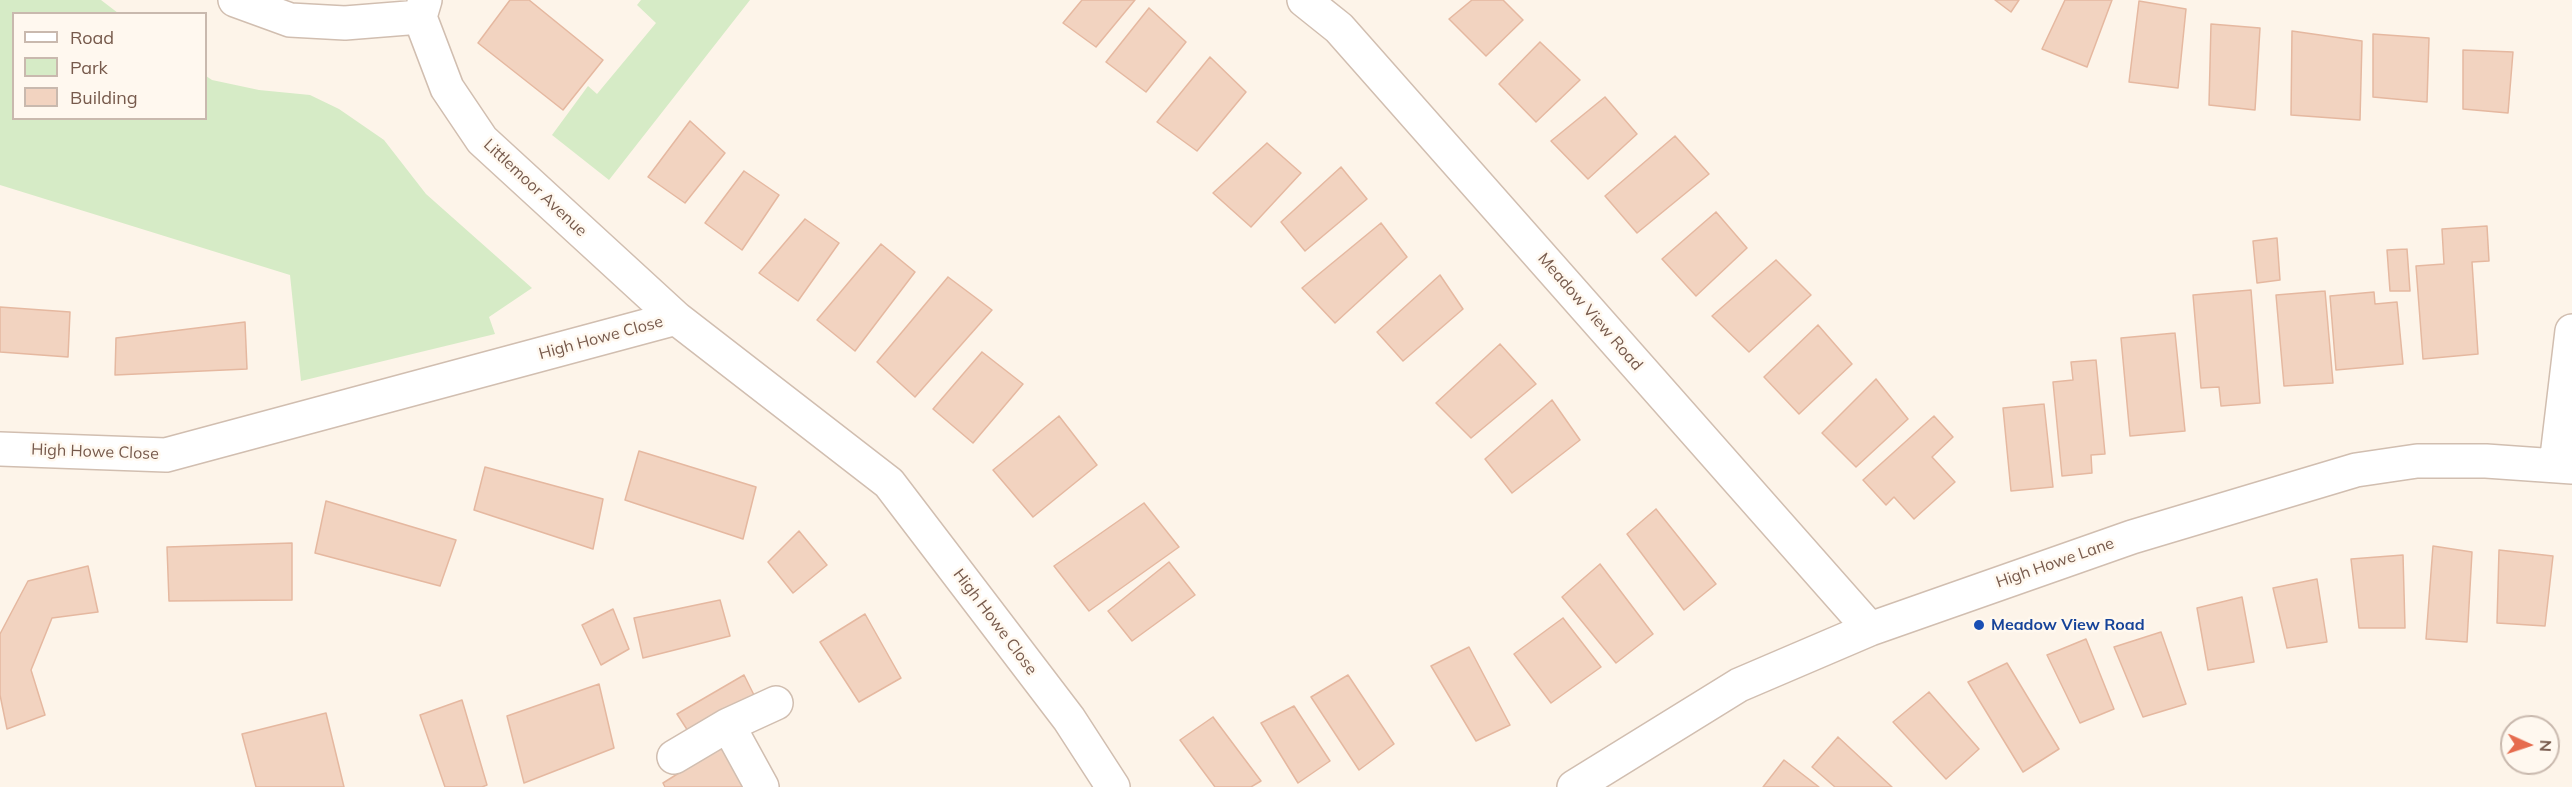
<!DOCTYPE html>
<style>
body{margin:0}
#map{position:relative;width:2572px;height:787px;overflow:hidden;background:#fdf4e9;font-family:Mulish,sans-serif}
canvas{display:block}
.legend{position:absolute;left:12px;top:12px;width:195px;height:108px;box-sizing:border-box;background:#fff8ef;border:2px solid #c9b9ae;margin:0;padding:8px 10px;list-style:none;font-size:18px;color:#775a4c}
.legend li{display:flex;align-items:center;gap:12px;height:30px}
.legend b{width:30px;border:2px solid #c9b9ae}
.north{position:absolute;left:2500px;top:715px;width:60px;height:60px;box-sizing:border-box;background:#fff8ef;border:2px solid #c9b9ae;border-radius:50%;rotate:93deg;font-size:16px;font-weight:700;line-height:24px;text-align:center;color:#775a4c}
.north::after{content:'';display:block;margin:auto;width:21px;height:27px;background:#e66c4e;clip-path:polygon(50% 0,100% 100%,50% 72%,0 100%)}
</style>
<div id="map">
<canvas width="2572" height="787"></canvas>
<ul class="legend">
<li><b style="height:8px;background:#fff"></b>Road</li>
<li><b style="height:16px;background:#d6ebc6"></b>Park</li>
<li><b style="height:16px;background:#f2d3c0"></b>Building</li>
</ul>
<div class="north">N</div>
</div>
<script>
const c = document.querySelector('canvas').getContext('2d');
c.lineJoin = 'round';
function paint(path, color) { c.fillStyle = color; c.fill(path, 'evenodd'); }
const toPath = rows => new Path2D(rows.map(r => 'M' + r).join(''));
function stroke(path, color, width, dash) { c.strokeStyle = color; c.lineWidth = width; c.lineCap = dash ? 'butt' : 'round'; c.setLineDash(dash || []); c.stroke(path); }
function label(font, color, halo, rows, align = 'center') {
  c.font = font + ' Mulish,sans-serif'; c.lineWidth = 5; c.setLineDash([]); c.textBaseline = 'middle'; c.strokeStyle = halo; c.fillStyle = color; for (const [text, x, y, turn = 0] of rows) {
    c.save(); c.translate(x, y); c.rotate((+turn || 0) * Math.PI / 180); c.textAlign = isNaN(turn) ? turn : align; if (halo) c.strokeText(text, 0, 0); c.fillText(text, 0, 0); c.restore();
  }
}
const green = toPath([
 [0,0,101,0,118,13,14,14,14,118,206,118,206,76,212,80,259,90,310,95,339,109,384,140,426,194,532,288,489,317,495,334,301,381,290,275,0,185],
 [641,0,750,0,609,180,552,135,588,86,597,94,656,23,637,5]
]);
const building = toPath([
 [510,0,529,0,603,60,563,110,478,43,510,0],
 [1082,0,1135,0,1096,47,1063,23,1082,0],
 [1472,0,1503,0,1523,20,1486,56,1449,19,1472,0],
 [1995,0,2019,0,2011,12,1995,0],
 [2065,0,2112,0,2087,67,2042,49,2065,0],
 [2139,1,2186,9,2178,88,2129,82,2139,1],
 [1149,8,1186,42,1146,92,1106,62,1149,8],
 [2211,24,2260,28,2255,110,2209,105,2211,24],
 [2292,31,2362,41,2360,120,2291,115,2292,31],
 [2373,34,2429,38,2427,102,2373,97,2373,34],
 [1540,42,1580,80,1536,122,1499,84,1540,42],
 [2463,50,2513,52,2508,113,2463,109,2463,50],
 [1210,57,1246,92,1197,151,1157,122,1210,57],
 [1605,97,1637,134,1588,179,1551,141,1605,97],
 [690,121,725,153,685,203,648,177,690,121],
 [1675,136,1709,174,1637,233,1605,196,1675,136],
 [1267,143,1301,173,1251,227,1213,193,1267,143],
 [1341,167,1367,199,1305,251,1281,222,1341,167],
 [744,171,779,195,742,250,705,223,744,171],
 [1716,212,1747,248,1696,296,1662,259,1716,212],
 [805,219,839,243,798,301,759,273,805,219],
 [1381,223,1407,257,1335,323,1302,288,1381,223],
 [2487,226,2489,261,2472,262,2478,354,2423,359,2416,266,2444,264,2442,229,2487,226],
 [2277,238,2280,280,2257,283,2253,241,2277,238],
 [881,244,915,272,855,351,817,320,881,244],
 [2407,249,2410,291,2390,291,2387,250,2407,249],
 [1776,260,1811,295,1749,352,1712,316,1776,260],
 [1440,275,1463,309,1403,361,1377,332,1440,275],
 [948,277,992,310,915,397,877,362,948,277],
 [2251,290,2260,403,2221,406,2219,387,2201,388,2193,295,2251,290],
 [2325,291,2333,383,2284,386,2276,295,2325,291],
 [2374,292,2375,304,2397,302,2403,364,2336,370,2330,296,2374,292],
 [0,307,70,312,68,357,0,352,0,307],
 [245,322,247,369,115,375,116,338,245,322],
 [1818,325,1852,364,1799,414,1764,377,1818,325],
 [2175,333,2185,431,2130,436,2121,338,2175,333],
 [1500,344,1536,384,1471,438,1436,403,1500,344],
 [982,352,1023,384,973,443,933,409,982,352],
 [2096,360,2105,454,2091,455,2092,473,2062,476,2053,382,2073,380,2071,362,2096,360],
 [1876,379,1908,419,1856,467,1822,433,1876,379],
 [1552,400,1580,440,1512,493,1485,459,1552,400],
 [2044,404,2053,487,2011,491,2003,408,2044,404],
 [1059,416,1097,465,1033,517,993,470,1059,416],
 [1934,416,1953,437,1932,457,1955,482,1914,519,1894,497,1886,505,1863,480,1934,416],
 [639,451,756,487,743,539,625,500,639,451],
 [485,467,603,499,593,549,474,510,485,467],
 [326,501,456,540,440,586,315,553,326,501],
 [1144,503,1179,547,1089,611,1054,566,1144,503],
 [1656,509,1716,584,1684,610,1627,534,1656,509],
 [799,531,827,565,793,593,768,562,799,531],
 [292,543,292,600,169,601,167,547,292,543],
 [2433,546,2472,552,2467,642,2426,639,2433,546],
 [2499,550,2553,556,2545,626,2497,623,2499,550],
 [2403,555,2405,628,2359,628,2351,559,2403,555],
 [1169,562,1195,595,1132,641,1108,611,1169,562],
 [1600,564,1653,634,1616,663,1562,597,1600,564],
 [88,566,98,612,52,618,31,670,45,715,7,729,0,695,0,634,28,581,88,566],
 [2317,579,2327,642,2287,648,2273,588,2317,579],
 [2242,597,2254,662,2208,670,2197,608,2242,597],
 [720,600,730,636,643,658,634,618,720,600],
 [613,609,629,649,601,665,582,625,613,609],
 [865,614,901,678,859,702,820,642,865,614],
 [1563,618,1601,667,1551,703,1514,654,1563,618],
 [2161,632,2186,704,2143,717,2114,647,2161,632],
 [2086,639,2114,709,2080,723,2047,655,2086,639],
 [1469,647,1510,725,1476,741,1431,666,1469,647],
 [2007,663,2059,749,2023,772,1968,682,2007,663],
 [744,675,754,695,688,731,677,714,744,675],
 [1348,675,1394,744,1359,770,1311,697,1348,675],
 [599,684,614,748,524,783,507,716,599,684],
 [1929,692,1979,749,1946,779,1893,722,1929,692],
 [462,700,487,785,482,787,445,787,420,715,462,700],
 [1294,706,1330,761,1298,783,1261,723,1294,706],
 [326,713,344,787,256,787,242,734,326,713],
 [1213,717,1261,781,1251,787,1215,787,1180,740,1213,717],
 [1838,737,1892,787,1835,787,1812,767,1838,737],
 [722,746,745,787,665,787,663,783,722,746],
 [1784,760,1819,787,1763,787,1784,760]
]);
const minor = toPath([
 [235,0,290,20,345,23,420,17],
 [425,0,420,17,447,88,482,140,676,318],
 [1304,0,1339,28,1870,629],
 [0,449,166,455,676,318,889,483,1069,719,1113,787],
 [2556,465,2572,331],
 [728,725,776,703],
 [674,757,728,725,762,787],
 [1574,787,1739,685,1870,629,2132,537,2356,470,2417,461,2486,461,2572,467]
]);
const markers = [
 [1979,625,6,"#1a4fb4"]
];
const streetNames = [
 ["Littlemoor Avenue",535,188,43],
 ["Meadow View Road",1590,312,49],
 ["High Howe Close",601,338,-15],
 ["High Howe Close",95,452,2],
 ["High Howe Lane",2055,563,-19],
 ["High Howe Close",995,622,53]
];
const transitNames = [
 ["Meadow View Road",1991,625]
];
paint(green, '#d6ebc6');
paint(building, '#f2d3c0');
stroke(building, '#e5b8a0', 1.5);
stroke(minor, '#d1beb0', 36);
stroke(minor, '#fff', 33);
for (const [x, y, r, color] of markers) { const dot = new Path2D(); dot.arc(x, y, r, 0, 2 * Math.PI); c.fillStyle = color; c.fill(dot); stroke(dot, '#fff8ef', 2); }
label('16px', '#775a4c', '#fff8ef', streetNames);
label('bold 16px', '#164399', '#fff8ef', transitNames, 'left');
</script>
